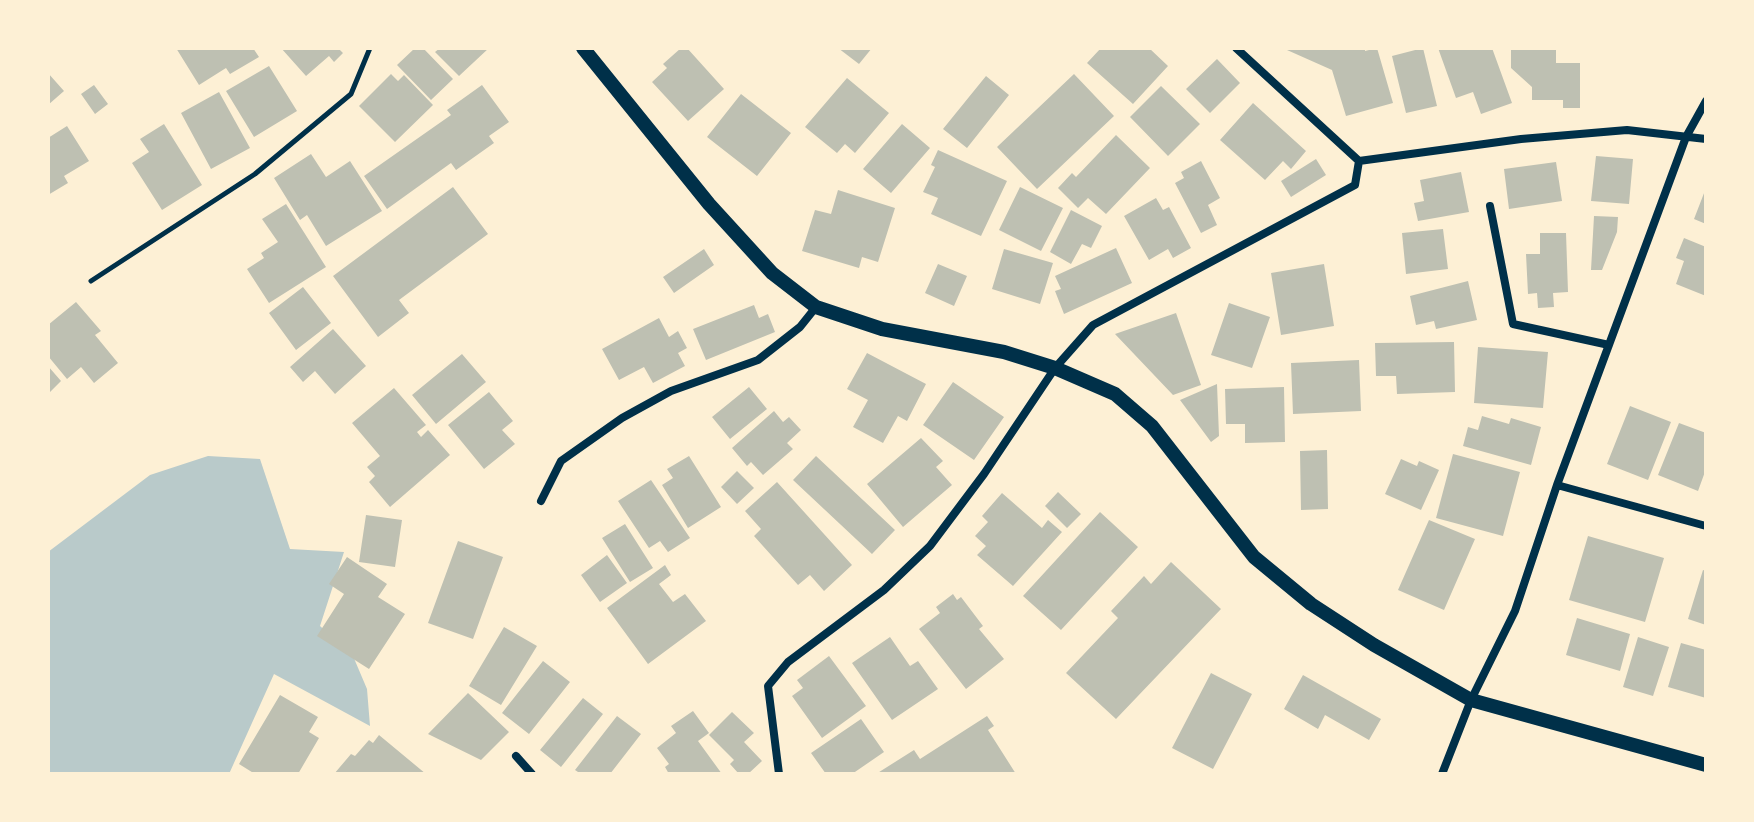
<!DOCTYPE html>
<style>
body{margin:0}
#map{position:relative;width:1754px;height:822px;overflow:hidden;background:#fdf0d5;font-family:Helvetica,sans-serif}
canvas{display:block}
.frame{position:absolute;inset:0;border:50px solid #fdf0d5;pointer-events:none}
</style>
<div id="map">
<canvas width="1754" height="822"></canvas>
<div class="frame"></div>
</div>
<script>
const c = document.querySelector('canvas').getContext('2d');
c.lineJoin = 'round';
function paint(path, color) { c.fillStyle = color; c.fill(path, 'evenodd'); }
const toPath = rows => new Path2D(rows.map(r => 'M' + r).join(''));
function stroke(path, color, width, dash) { c.strokeStyle = color; c.lineWidth = width; c.lineCap = dash ? 'butt' : 'round'; c.setLineDash(dash || []); c.stroke(path); }
const green = toPath([
 [208,456,260,459,290,549,344,552,320,626,353,656,367,689,370,726,274,674,229,774,48,774,48,552,150,475]
]);
const building = toPath([
 [176,48,253,48,259,57,230,74,226,68,199,85],
 [281,48,338,48,343,53,334,62,329,56,306,76],
 [415,48,423,48,453,79,431,100,397,65],
 [440,48,489,48,459,76,435,52],
 [681,48,687,48,724,89,688,121,652,82,667,68,663,64],
 [838,48,872,48,859,64],
 [1101,48,1149,48,1168,66,1133,104,1087,63],
 [1288,48,1365,48,1365,51,1377,48,1393,103,1346,116,1332,70,1287,50],
 [1423,48,1437,106,1406,113,1392,56],
 [1438,48,1492,48,1512,103,1481,114,1473,92,1456,98],
 [1511,48,1556,48,1556,63,1580,63,1580,108,1563,108,1563,100,1532,100,1532,87,1511,68],
 [1217,59,1240,83,1210,113,1186,89],
 [269,66,297,111,254,137,226,91],
 [48,73,64,91,48,105],
 [391,74,398,81,404,75,433,105,395,142,359,106],
 [1074,74,1114,116,1037,189,997,147],
 [986,76,1009,95,967,148,943,129],
 [847,78,889,113,855,153,845,144,837,153,805,127],
 [94,85,108,104,95,114,81,94],
 [482,85,509,122,489,136,494,143,456,170,451,163,387,209,364,176,451,115,447,110],
 [1161,86,1200,124,1168,156,1130,117],
 [219,92,250,148,211,169,181,113],
 [741,94,791,133,757,176,707,137],
 [1253,103,1306,151,1291,169,1283,161,1265,180,1220,140],
 [164,124,202,185,162,210,132,163,149,152,140,139],
 [902,124,930,148,891,193,863,169],
 [67,126,89,161,64,176,68,183,48,195,48,138],
 [1116,135,1150,168,1106,214,1088,198,1078,208,1058,188,1072,173,1076,177],
 [938,150,1007,181,981,236,931,214,938,198,923,192,935,167,931,165],
 [311,154,326,177,350,161,382,211,326,246,307,215,300,220,274,178],
 [1596,156,1633,159,1629,204,1591,201],
 [1316,159,1326,175,1291,197,1281,181],
 [1201,161,1220,198,1208,205,1217,225,1201,233,1175,183,1184,178,1181,172],
 [1556,162,1562,201,1509,209,1504,169],
 [1461,172,1469,212,1418,221,1414,203,1424,201,1420,180],
 [453,187,488,234,399,300,409,313,378,337,333,276],
 [1020,187,1063,208,1041,251,999,230],
 [1706,188,1706,224,1694,219],
 [838,190,895,208,878,262,862,257,859,268,802,251,815,210,831,214],
 [1156,198,1163,210,1169,207,1191,248,1173,258,1168,249,1149,260,1124,216],
 [286,204,326,267,269,303,247,269,264,258,261,253,278,242,262,219],
 [1071,210,1102,226,1091,248,1082,244,1071,264,1050,252],
 [1594,216,1618,217,1617,232,1602,270,1591,270],
 [1443,229,1448,269,1406,274,1402,233],
 [1540,233,1566,233,1568,292,1553,293,1554,307,1538,308,1537,293,1528,294,1526,254,1540,254],
 [1684,238,1706,247,1706,296,1676,284,1684,261,1676,258],
 [1116,248,1132,283,1064,314,1055,291,1061,289,1055,276],
 [704,249,714,265,674,293,663,277],
 [1004,249,1053,263,1040,304,992,289],
 [938,264,967,276,954,306,925,293],
 [1324,264,1334,326,1281,335,1271,273],
 [1468,281,1477,320,1436,329,1434,321,1416,325,1410,296],
 [303,287,331,323,296,350,269,313],
 [76,302,101,331,95,335,118,363,94,383,81,367,67,379,48,356,48,325],
 [1229,303,1270,317,1252,368,1211,355],
 [754,305,759,318,768,314,775,332,706,360,693,329],
 [1176,313,1201,385,1173,395,1115,334],
 [659,318,669,337,678,331,687,348,678,353,685,366,653,383,644,367,619,380,602,349],
 [333,329,366,366,335,394,315,371,303,382,290,367],
 [1454,342,1455,392,1397,394,1396,376,1376,376,1375,343],
 [1478,347,1548,352,1543,408,1474,403],
 [867,353,926,384,907,421,898,416,883,443,853,427,868,400,847,389],
 [462,354,486,382,436,424,412,395],
 [1359,360,1361,411,1293,414,1291,363],
 [48,366,61,381,48,394],
 [953,382,1004,417,974,460,923,425],
 [1217,384,1219,436,1211,442,1180,400],
 [749,387,767,409,730,439,712,417],
 [1284,387,1285,442,1245,443,1245,424,1226,424,1225,389],
 [394,388,426,425,417,432,421,437,428,430,450,455,390,507,369,482,375,476,367,467,380,456,352,423],
 [489,392,513,421,502,430,515,444,484,469,448,425],
 [1630,406,1671,422,1648,480,1607,464],
 [774,411,783,422,789,417,801,430,787,443,793,449,763,475,751,462,747,466,732,448],
 [1482,416,1509,424,1511,418,1541,427,1531,465,1463,446,1468,427,1478,430],
 [1679,423,1706,433,1706,469,1698,491,1658,475],
 [921,438,943,461,936,467,952,485,903,527,867,484],
 [1327,450,1328,509,1301,510,1300,451],
 [1453,454,1520,472,1503,536,1436,518],
 [689,456,721,507,688,528,662,485,673,478,667,469],
 [816,456,895,530,872,554,793,480],
 [1401,459,1417,466,1419,461,1439,470,1421,510,1385,494],
 [737,471,754,488,737,504,721,487],
 [651,480,690,538,668,552,660,541,649,548,618,501],
 [777,482,852,565,824,591,810,575,798,585,754,536,761,529,745,511],
 [1058,492,1081,514,1067,528,1045,506],
 [1002,493,1042,528,1048,520,1062,532,1013,586,977,555,986,546,975,536,988,522,982,516],
 [1100,512,1138,547,1061,630,1023,596],
 [366,515,402,520,395,567,359,562],
 [1429,520,1475,539,1444,610,1398,590],
 [625,524,653,568,630,582,602,538],
 [1588,536,1664,558,1645,622,1569,600],
 [458,541,503,557,473,639,428,623],
 [607,555,627,583,600,602,581,575],
 [347,557,387,584,378,597,405,614,369,669,317,636,344,594,329,584],
 [1171,562,1221,609,1116,719,1066,673,1118,618,1111,611,1144,576,1151,584],
 [665,565,671,575,659,584,673,602,685,594,706,621,648,664,607,608],
 [1703,570,1706,571,1706,625,1688,619],
 [953,594,957,600,961,597,983,626,979,629,1004,659,966,689,919,629,940,613,936,607],
 [1577,618,1630,634,1620,671,1566,655],
 [504,627,537,646,501,705,469,686],
 [890,637,910,666,918,661,938,689,892,720,852,663],
 [1638,637,1669,647,1653,696,1623,687],
 [1681,643,1706,650,1706,698,1668,687],
 [829,656,866,706,822,738,792,696,803,688,797,680],
 [543,661,570,682,529,734,502,713],
 [1211,673,1252,694,1213,769,1172,748],
 [1303,675,1381,719,1369,740,1325,715,1318,729,1284,709],
 [468,693,509,732,481,760,428,734],
 [280,695,318,717,309,732,319,738,298,774,255,774,239,764],
 [583,698,603,714,561,767,540,750],
 [693,711,709,733,698,741,722,774,669,774,665,767,669,764,657,748,676,733,671,726],
 [732,712,754,733,744,742,762,761,748,774,739,774,730,764,734,760,709,735],
 [617,716,641,734,610,774,581,774,575,770],
 [987,716,994,726,988,730,1016,774,876,774,914,750,920,759],
 [861,719,884,752,852,774,826,774,811,753],
 [379,735,426,774,334,774,351,754,355,756,369,740,373,743]
]);
const path = toPath([
 [91,281,255,174,351,94,370,48]
]);
const minor = toPath([
 [1236,48,1359,161,1521,139,1627,130,1706,139],
 [1490,206,1513,324,1609,345],
 [1557,485,1706,526],
 [541,501,561,461,622,418,671,391,758,360,800,327,816,307],
 [516,756,532,774],
 [779,774,768,686,788,662,884,590,930,546,984,474,1055,368,1093,325,1355,185,1359,161],
 [1442,774,1471,700,1515,611,1557,485,1686,137,1706,101]
]);
const tertiary = toPath([
 [583,48,709,204,772,273,816,307,882,329,1004,352,1055,368,1115,394,1152,426,1254,557,1311,604,1374,645,1471,700,1706,765]
]);
paint(green, '#b9caca');
paint(building, '#bec0b2');
stroke(path, '#003049', 5);
stroke(minor, '#003049', 8);
stroke(tertiary, '#003049', 14);
</script>
